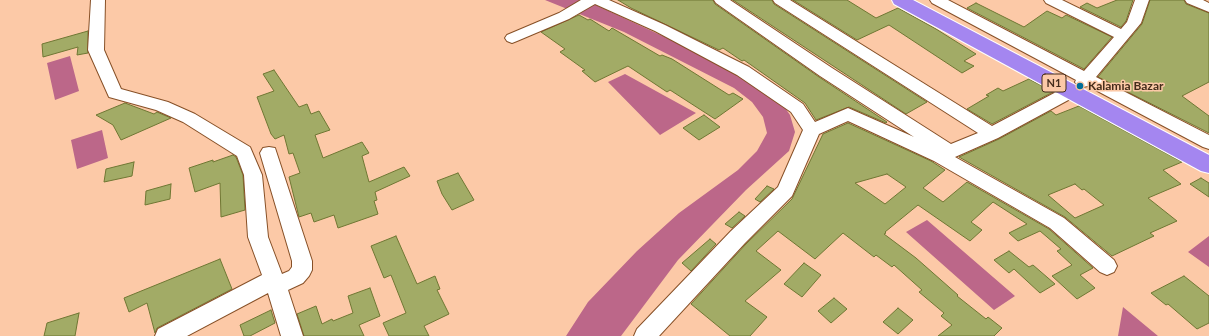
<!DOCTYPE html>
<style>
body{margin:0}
canvas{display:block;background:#fcc9a7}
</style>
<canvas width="1209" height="336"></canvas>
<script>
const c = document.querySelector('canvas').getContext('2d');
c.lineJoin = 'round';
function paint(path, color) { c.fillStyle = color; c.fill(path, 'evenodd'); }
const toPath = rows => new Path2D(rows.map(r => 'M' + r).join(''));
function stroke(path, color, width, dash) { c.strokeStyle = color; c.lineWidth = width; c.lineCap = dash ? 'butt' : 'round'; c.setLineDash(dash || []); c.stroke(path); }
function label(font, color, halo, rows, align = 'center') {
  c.font = font + ' Lato,sans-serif'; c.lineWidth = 3; c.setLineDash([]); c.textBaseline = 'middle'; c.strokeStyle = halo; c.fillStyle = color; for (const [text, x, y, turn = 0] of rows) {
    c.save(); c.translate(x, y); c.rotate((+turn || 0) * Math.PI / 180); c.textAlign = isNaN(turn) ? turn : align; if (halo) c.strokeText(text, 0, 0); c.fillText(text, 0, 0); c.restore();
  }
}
const water = toPath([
 [545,0,585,0,723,64,781,102,790,115,795,132,789,151,746,190,678,260,621,336,566,336,588,302,637,251,679,213,738,170,757,151,767,133,763,117,752,102,734,88,624,32],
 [70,56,79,91,55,100,47,63],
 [625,74,696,113,660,135,608,82],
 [102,130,108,158,77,169,71,140],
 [927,220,1015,296,994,310,906,232],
 [1209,236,1209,267,1188,252],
 [1123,307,1158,336,1118,336]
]);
const building = toPath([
 [618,0,713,0,715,4,819,77,887,122,886,123,849,107,816,120,805,103,744,60,742,61,723,48,719,50,631,8,618,0],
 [733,0,772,0,774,4,927,102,906,114,733,0],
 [793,0,847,0,876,18,898,8,936,29,976,54,964,61,974,66,962,73,889,25,857,40,793,0],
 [1117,0,1133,0,1126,21,1121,27,1080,7,1087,3,1097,8,1117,0],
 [1150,0,1184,0,1186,4,1209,13,1209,82,1182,96,1209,116,1209,133,1098,77,1142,24,1150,0],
 [976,3,1024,27,1047,11,1062,18,1066,15,1112,37,1084,69,967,8,976,3],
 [579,15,588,20,590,19,609,31,612,28,660,56,662,55,672,59,729,95,733,93,743,99,715,119,670,90,667,92,628,66,595,82,582,71,585,70,560,52,565,49,541,32,579,15],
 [88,31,88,53,77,55,78,47,43,57,42,44,88,31],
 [274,70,299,107,307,104,311,114,319,111,330,130,315,135,323,158,362,142,369,153,362,156,369,182,404,167,410,176,375,192,377,200,374,201,378,214,338,228,334,215,314,222,311,213,299,217,289,177,300,173,293,153,289,154,284,135,275,139,271,134,257,97,274,91,263,74,274,70],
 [1029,79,1053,92,992,124,967,109,989,96,986,95,998,88,1003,91,1029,79],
 [125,103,154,114,157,112,171,118,121,140,113,125,96,115,125,103],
 [1079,106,1182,162,1163,170,1181,184,1148,198,1177,221,1150,233,1154,236,1112,256,1065,217,959,157,999,139,1051,111,1056,115,1079,106],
 [1075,184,1082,190,1084,189,1104,205,1075,218,1048,195,1075,184],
 [704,115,720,127,699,140,683,128,704,115],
 [848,123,931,161,945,170,923,188,943,202,967,182,1049,229,1093,268,1080,275,1095,288,1077,299,1052,276,1072,265,1057,251,1061,249,1040,231,1018,241,1009,233,1027,224,993,202,971,222,982,230,970,241,918,205,885,232,886,233,884,234,916,258,958,295,957,296,986,319,988,317,1002,328,994,336,938,336,952,325,941,316,944,313,919,292,922,290,894,265,892,267,876,255,874,257,843,233,815,259,778,231,756,251,781,270,745,301,767,317,750,336,730,336,691,304,746,244,792,199,823,134,848,123],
 [887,174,906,187,885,204,855,183,887,174],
 [233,155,236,157,243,175,245,210,221,217,220,183,195,192,189,168,213,160,213,162,233,155],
 [134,162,132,176,104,182,106,169,134,162],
 [458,173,474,200,452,210,442,194,437,181,458,173],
 [1201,178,1209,183,1209,197,1190,184,1201,178],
 [171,184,170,199,145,205,146,191,171,184],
 [767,186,774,189,760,202,755,199,767,186],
 [739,212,745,216,732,228,725,224,739,212],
 [396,236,417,284,435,276,440,289,437,290,449,314,424,326,429,336,389,336,383,323,406,313,391,275,384,278,371,246,396,236],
 [710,239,716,244,691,271,682,263,710,239],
 [1009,251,1029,267,1033,265,1055,284,1040,293,1014,269,1009,273,994,260,1009,251],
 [220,259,232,289,157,328,155,333,147,303,129,312,124,298,220,259],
 [804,263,821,275,802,297,784,284,804,263],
 [1184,276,1209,296,1209,323,1197,329,1168,304,1166,305,1151,293,1184,276],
 [370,288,380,316,359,325,364,336,304,336,297,314,316,306,322,324,332,319,333,321,353,313,348,296,370,288],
 [834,298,847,309,831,323,818,311,834,298],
 [898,308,913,320,898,334,883,322,898,308],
 [271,310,275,323,250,336,244,336,240,325,271,310],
 [79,313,75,336,44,336,47,323,79,313]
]);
const minor = toPath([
 [91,0,105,0,104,50,121,89,168,102,195,114,250,147,262,175,268,237,282,274,289,271,292,267,292,261,260,153,263,148,269,147,275,148,312,261,312,270,309,276,303,283,288,290,303,336,281,336,268,293,187,336,155,336,158,329,262,275,248,237,244,175,237,156,183,122,156,110,109,97,88,50,91,0],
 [581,0,609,0,665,25,749,67,803,104,815,122,848,108,914,137,820,76,716,3,714,0,730,0,832,68,951,144,978,133,775,3,773,0,790,0,992,126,1060,90,1066,89,1072,90,1074,94,1072,98,998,138,955,157,1064,218,1114,260,1117,266,1114,272,1107,275,1100,272,1050,228,934,161,848,121,819,134,792,196,745,243,659,336,634,336,637,329,731,231,778,187,803,130,791,112,737,75,655,31,595,4,569,19,517,41,512,43,507,41,505,38,507,35,559,13,581,0],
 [930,0,948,0,1084,71,1114,37,1046,3,1044,0,1062,0,1121,29,1127,22,1135,0,1149,0,1141,23,1096,77,1209,135,1209,149,1203,147,1088,86,1083,87,1077,86,1075,82,1076,80,932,3,930,0],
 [1185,0,1203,0,1209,3,1209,12,1187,3,1185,0]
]);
const highway = toPath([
 [892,0,913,0,1209,155,1209,173,1201,171,894,4,892,0]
]);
const markers = [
 [1080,86,4,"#006e9a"]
];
const shields = [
 [1054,83,24]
];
const shieldNames = [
 ["N1",1054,83]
];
const poiNames = [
 ["Kalamia Bazar",1088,86]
];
paint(water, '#bc6789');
paint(building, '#a2ab66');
stroke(building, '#6f7733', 1);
stroke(minor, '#875027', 2);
stroke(highway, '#fff', 2);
paint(minor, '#fff');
paint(highway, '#a486f0');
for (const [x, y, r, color] of markers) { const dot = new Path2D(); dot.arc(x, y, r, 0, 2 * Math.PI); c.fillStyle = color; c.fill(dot); stroke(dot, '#fcc9a7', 1.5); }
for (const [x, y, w] of shields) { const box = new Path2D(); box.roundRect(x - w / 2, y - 9, w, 18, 3); c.fillStyle = '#fcc9a7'; c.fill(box); stroke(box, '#452c1b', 1); }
label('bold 11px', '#452c1b', null, shieldNames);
label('bold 12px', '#452c1b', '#fcc9a7', poiNames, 'left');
</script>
